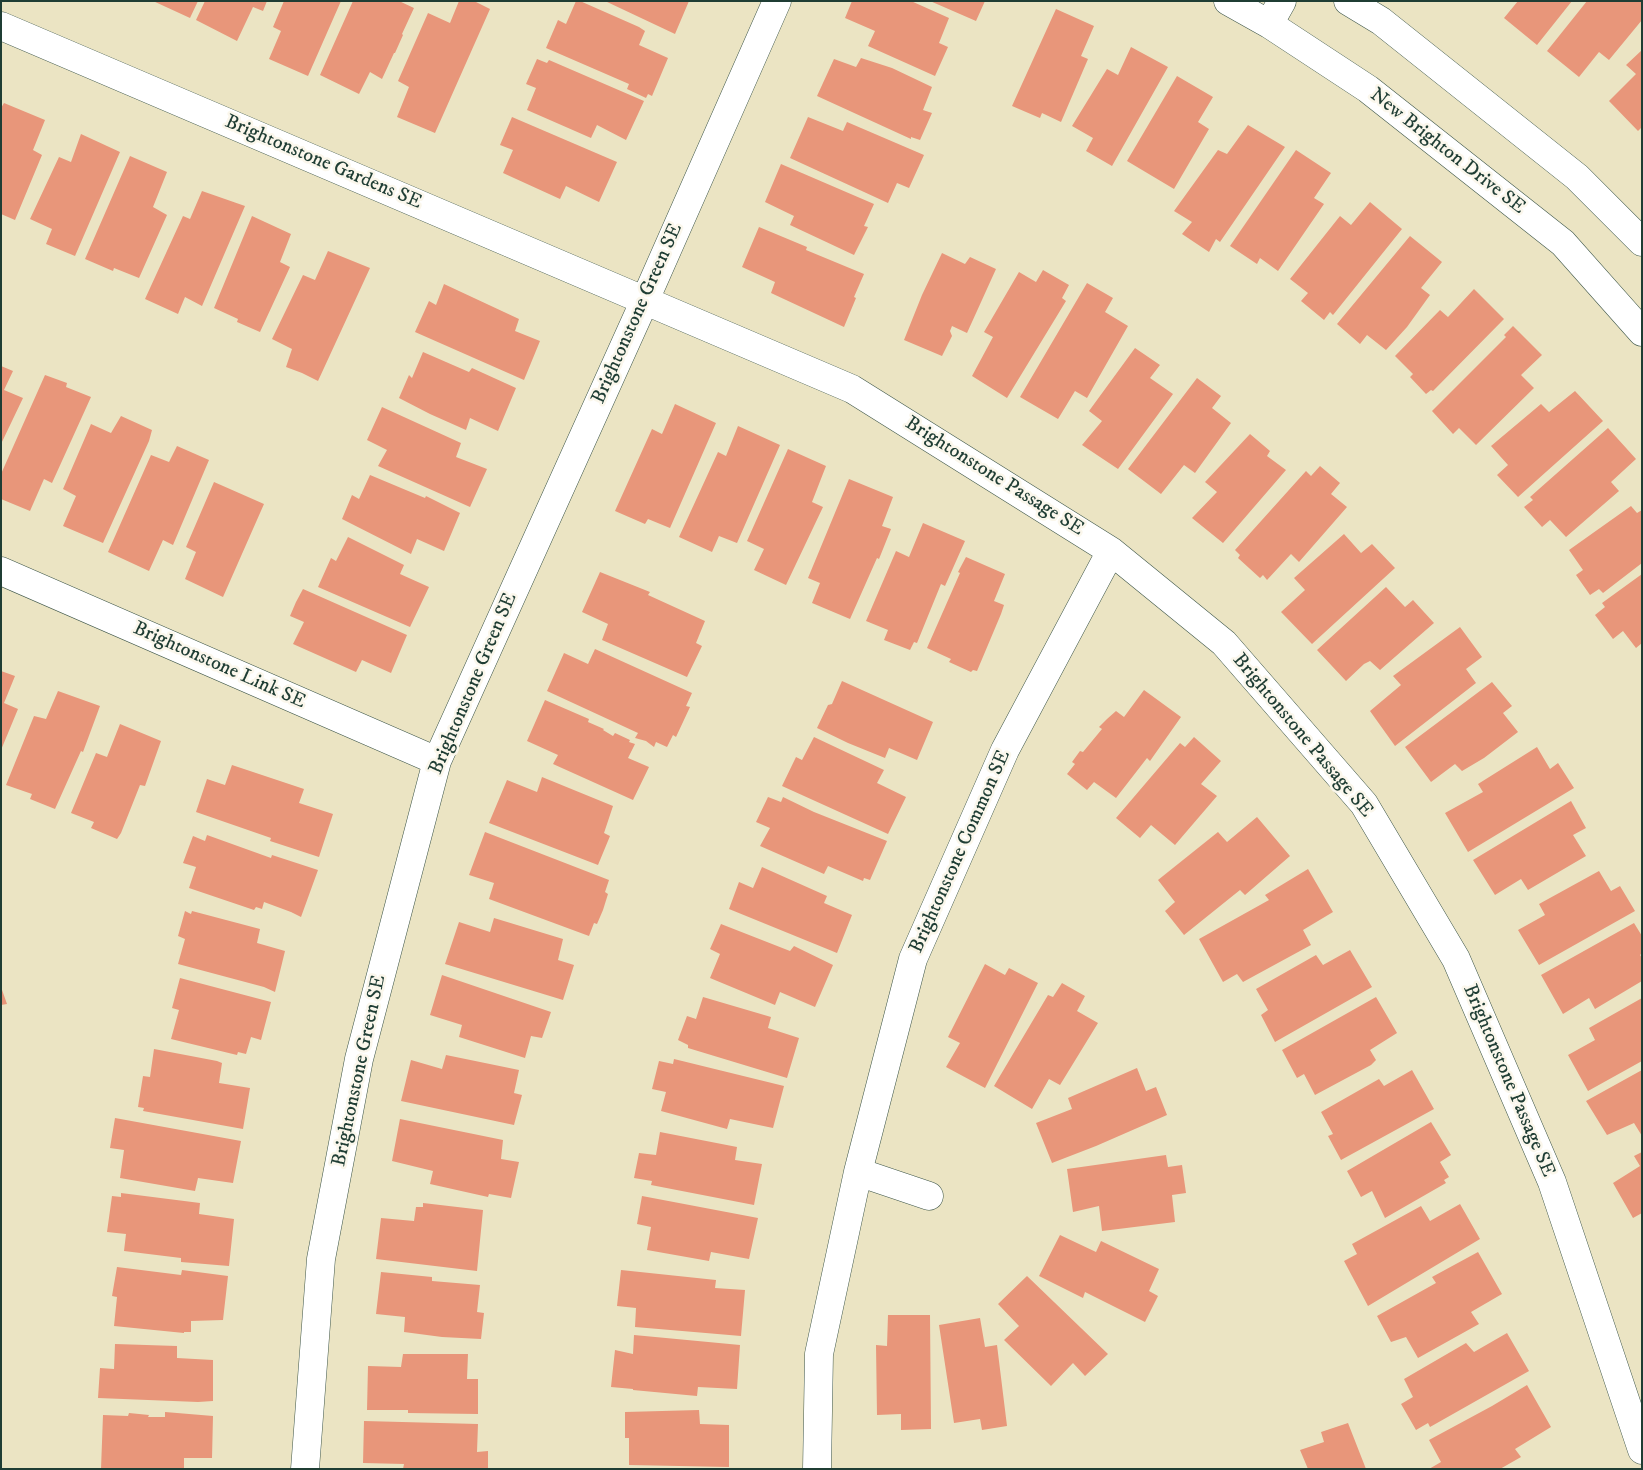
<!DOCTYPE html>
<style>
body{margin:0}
#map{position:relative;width:1643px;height:1470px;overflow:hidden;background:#ebe4c3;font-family:"IM FELL DW Pica",serif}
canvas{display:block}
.frame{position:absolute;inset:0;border:2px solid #1f3d34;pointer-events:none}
</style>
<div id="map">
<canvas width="1643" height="1470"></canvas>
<div class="frame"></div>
</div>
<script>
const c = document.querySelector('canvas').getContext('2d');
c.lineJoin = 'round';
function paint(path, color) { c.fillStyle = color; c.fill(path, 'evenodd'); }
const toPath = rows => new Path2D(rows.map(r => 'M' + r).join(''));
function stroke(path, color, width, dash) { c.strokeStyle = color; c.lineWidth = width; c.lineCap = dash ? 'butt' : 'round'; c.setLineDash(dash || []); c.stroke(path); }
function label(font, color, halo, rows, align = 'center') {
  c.font = font + ' "IM FELL DW Pica",serif'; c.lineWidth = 5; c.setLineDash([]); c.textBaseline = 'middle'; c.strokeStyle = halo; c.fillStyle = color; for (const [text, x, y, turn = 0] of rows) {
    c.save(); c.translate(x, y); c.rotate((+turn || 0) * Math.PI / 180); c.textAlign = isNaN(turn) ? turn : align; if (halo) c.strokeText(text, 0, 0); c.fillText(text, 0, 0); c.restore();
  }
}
const building = toPath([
 [153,1,198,1,190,18],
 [205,1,267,1,263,11,253,7,237,41,196,20],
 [284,1,341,1,308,76,269,59,281,31,273,27],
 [353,1,399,1,414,8,402,34,403,35,395,53,394,53,382,79,370,72,359,94,320,75],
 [459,1,474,1,490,9,435,133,397,117,409,87,398,81,428,13,450,23],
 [576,1,580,1,639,27,645,31,639,45,668,58,652,96,648,94,646,98,627,89,629,84,546,48,558,20,566,24],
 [605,1,689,1,675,34],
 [852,1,911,1,949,18,939,43,948,47,935,76,868,46,875,31,845,18],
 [930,1,985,1,976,21],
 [1518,1,1572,1,1537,45,1504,18],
 [1587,1,1642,1,1642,20,1609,60,1599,52,1579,77,1547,51],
 [1056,9,1094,26,1081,56,1088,59,1061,122,1042,113,1040,118,1012,106],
 [1131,47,1168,67,1112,166,1086,151,1093,138,1072,126,1107,69,1118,75],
 [1642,50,1642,127,1638,131,1609,101,1636,74,1626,65],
 [861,58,892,68,932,87,923,110,932,113,920,140,911,137,911,139,817,96,834,59,856,67],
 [537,59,547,63,549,60,644,101,626,140,597,125,591,138,527,110,536,88,526,84],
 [1177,76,1213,97,1198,122,1209,129,1174,189,1127,161],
 [4,103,45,120,33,150,42,155,15,220,1,214,1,108],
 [512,117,617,162,599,202,566,186,560,199,503,173,513,150,500,145],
 [808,117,843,131,847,122,924,155,909,188,897,183,888,203,790,158],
 [1248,125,1285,147,1220,242,1216,239,1209,252,1182,234,1192,222,1174,211,1218,150,1227,154],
 [81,134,120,152,75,256,46,244,52,229,30,219,59,157,71,162],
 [1296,150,1331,173,1314,198,1324,204,1278,271,1260,258,1257,264,1230,246],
 [130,156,167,172,153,207,167,215,139,278,114,268,113,271,85,259],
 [781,164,874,204,864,226,868,227,854,255,790,225,794,216,765,202],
 [202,191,245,206,202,306,185,297,178,314,145,299,183,216,190,219],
 [1370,202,1402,229,1333,315,1330,312,1324,320,1301,301,1308,293,1290,279,1340,216,1351,225],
 [252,216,291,234,280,262,290,267,260,332,237,322,238,319,214,308],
 [759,227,807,247,806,250,864,274,854,297,856,298,844,327,771,293,775,282,742,267],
 [1410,236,1442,262,1421,288,1430,295,1407,327,1386,350,1367,335,1360,344,1337,324],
 [328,251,370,268,318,381,302,373,286,367,292,349,272,339,303,275,315,280],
 [942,253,965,264,970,257,996,269,967,333,952,326,950,331,952,336,942,356,904,340,922,295],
 [1043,270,1069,285,1062,298,1066,301,1007,398,972,376,993,337,984,332,1019,272,1036,282],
 [1087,283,1113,298,1105,312,1128,326,1087,398,1075,391,1058,419,1020,397],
 [444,284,519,319,515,331,540,341,524,380,415,332,429,301,436,305],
 [1474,289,1504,319,1433,391,1431,390,1426,394,1410,377,1413,374,1395,356,1440,310,1448,317],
 [1513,326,1542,355,1521,375,1534,388,1476,445,1459,428,1453,434,1432,411,1506,337,1504,335],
 [1135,348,1160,365,1150,378,1173,394,1118,469,1082,445,1102,421,1089,411],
 [423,352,469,372,472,368,516,388,498,431,470,418,466,430,430,414,399,398,409,375,412,378],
 [1,366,13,371,4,390,23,398,1,444],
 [45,375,67,383,66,387,91,397,52,483,44,479,30,511,1,499,1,474],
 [1197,378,1221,396,1212,408,1231,423,1195,473,1184,465,1161,494,1128,469],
 [1575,391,1603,421,1518,497,1497,475,1508,465,1491,446,1541,404,1549,412],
 [675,404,716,423,670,528,648,519,645,524,615,511,652,429,662,434],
 [382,407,461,443,456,457,487,469,470,507,378,466,387,450,367,440],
 [121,416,152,430,149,441,103,543,63,526,76,496,63,489,91,424,111,433],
 [738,426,780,445,737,543,719,536,712,552,679,537,718,452,726,456],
 [1608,428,1636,459,1611,482,1619,491,1566,537,1550,520,1542,527,1524,507,1533,500,1530,497],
 [1250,434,1270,451,1267,456,1286,470,1223,543,1192,518,1217,492,1205,482],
 [177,446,209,460,173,545,163,540,149,571,108,552,151,455,169,462],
 [788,449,826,466,812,502,823,507,786,585,754,570,764,549,747,541],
 [1320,466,1340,483,1331,494,1347,507,1299,562,1291,554,1267,580,1263,575,1260,578,1238,558,1240,555,1235,550,1306,471,1311,476],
 [370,475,425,498,426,496,460,513,444,551,417,539,411,554,342,519,352,495,359,499],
 [849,479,893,497,882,526,891,529,879,559,877,558,850,619,812,603,820,583,808,578],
 [214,482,264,504,223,597,185,579,196,552,186,547],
 [1631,506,1637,513,1642,510,1642,563,1603,593,1599,589,1590,595,1576,575,1583,570,1569,550],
 [923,523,965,541,945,586,941,584,917,643,914,642,910,650,884,640,888,630,866,621,896,551,909,557],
 [1344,534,1361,553,1372,544,1395,568,1312,644,1281,612,1305,590,1294,578],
 [348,537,404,565,400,574,429,587,410,627,318,587,331,558,336,561],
 [966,557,1005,574,994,601,1004,605,1001,614,977,671,973,670,971,672,949,662,951,659,927,648,960,573,958,572],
 [600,572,650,592,648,595,705,621,696,643,702,646,687,677,602,640,608,624,582,612],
 [1642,574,1642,643,1636,648,1623,631,1613,639,1595,615,1605,607,1602,603],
 [1386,587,1405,607,1413,600,1434,623,1380,670,1370,661,1364,664,1346,681,1317,650],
 [303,589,407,635,391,673,362,660,356,672,293,644,304,622,290,616,296,602],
 [1460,627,1482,657,1466,669,1476,683,1395,746,1370,711,1401,685,1393,676],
 [595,649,692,693,686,706,690,707,676,737,673,735,667,747,656,742,654,747,646,741,635,738,638,733,547,691,564,653,588,664],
 [1,671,15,676,4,703,18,709,1,750],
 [842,681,933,722,917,760,889,748,885,758,848,743,817,728,828,705,832,704],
 [1492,682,1512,706,1503,713,1518,732,1484,758,1462,771,1455,764,1431,782,1405,747],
 [1144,690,1181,717,1150,761,1147,758,1116,798,1094,782,1087,790,1067,774,1075,764,1072,762,1080,751,1083,752,1102,729,1099,727,1107,719,1116,711,1124,717],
 [58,691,100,706,83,752,81,751,55,809,30,799,32,794,6,785,34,716,46,719],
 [545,700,589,719,588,722,604,729,603,730,613,736,615,733,630,740,629,742,635,744,628,758,649,767,633,800,553,764,558,755,527,741],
 [120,724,161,741,145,786,140,785,121,833,117,839,91,828,94,822,71,813,96,753,107,757],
 [814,737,884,770,877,783,906,797,888,834,782,786,796,757,802,760],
 [1194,737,1221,761,1201,784,1217,796,1175,845,1151,825,1140,838,1116,818,1180,743,1185,747],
 [1537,747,1550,769,1558,763,1574,788,1468,852,1445,813,1483,792,1478,784],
 [232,765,304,789,299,803,333,814,319,857,270,841,271,838,196,812,207,779,225,785],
 [542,777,613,806,604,833,610,836,598,865,489,823,507,780,537,792],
 [768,797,781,802,783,797,814,812,887,841,870,880,864,878,863,881,828,866,824,874,760,846,770,828,756,822],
 [1571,801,1586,828,1573,835,1586,856,1528,890,1521,879,1495,895,1473,860],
 [1257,817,1290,856,1245,895,1240,890,1184,935,1165,911,1175,902,1158,880,1218,832,1227,842],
 [485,832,609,880,605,892,608,894,603,910,597,924,594,923,589,936,489,899,494,883,469,875],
 [207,835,271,858,272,855,318,870,301,917,291,912,264,902,262,909,256,907,254,910,189,888,196,867,183,863,193,836,205,841],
 [762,867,827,896,824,903,852,915,837,953,729,909,739,882,753,888],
 [1308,869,1333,912,1303,930,1311,945,1243,982,1237,974,1223,982,1199,939,1269,900,1265,895],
 [1599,871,1611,891,1620,886,1635,911,1539,965,1518,930,1545,915,1539,904],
 [185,911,191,914,192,911,260,929,257,943,285,951,275,992,264,987,178,964,185,939,178,936],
 [494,918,563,939,558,960,574,965,563,1000,445,964,459,922,490,932],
 [1634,923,1642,936,1642,953,1640,955,1642,958,1642,981,1595,1009,1589,998,1563,1014,1541,975],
 [721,924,790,951,794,946,833,965,815,1007,780,992,775,1005,710,978,720,954,710,949],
 [1350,950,1372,987,1275,1042,1261,1015,1268,1010,1256,989,1316,955,1323,965],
 [985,964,1005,975,1009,968,1038,983,985,1088,946,1067,960,1043,948,1037],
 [442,975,551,1012,542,1038,531,1036,525,1058,459,1037,462,1025,430,1015],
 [180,978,271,1002,261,1040,251,1037,246,1054,238,1052,237,1055,171,1039,179,1010,172,1008],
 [1062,983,1085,996,1077,1011,1098,1023,1060,1085,1049,1079,1032,1109,994,1086,1048,995,1053,997],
 [1,987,7,1004,1,1005],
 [703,997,771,1017,768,1028,799,1038,787,1078,688,1048,688,1045,678,1040,687,1016,696,1019],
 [1376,997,1397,1033,1370,1050,1376,1060,1371,1065,1315,1095,1304,1074,1297,1078,1282,1050],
 [1642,998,1642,1061,1588,1091,1568,1055,1595,1040,1589,1028],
 [154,1049,217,1061,222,1063,219,1083,250,1088,243,1129,143,1111,144,1108,138,1107,143,1076,150,1077],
 [446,1055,519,1070,514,1093,522,1095,514,1125,401,1101,411,1060,442,1069],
 [674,1059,784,1086,773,1128,730,1119,727,1129,661,1111,666,1092,652,1089,659,1061,673,1064],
 [1137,1068,1146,1091,1156,1087,1167,1115,1096,1146,1052,1163,1036,1123,1072,1109,1068,1098],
 [1412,1070,1434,1109,1341,1160,1328,1136,1333,1134,1321,1112,1379,1079,1384,1086],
 [1642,1070,1642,1136,1634,1123,1607,1135,1586,1101],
 [115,1118,241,1141,233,1183,198,1178,195,1191,120,1178,124,1150,110,1148],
 [400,1119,503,1140,501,1159,519,1162,511,1198,489,1194,488,1197,430,1184,433,1171,392,1161],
 [1431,1122,1451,1155,1440,1162,1449,1177,1444,1180,1446,1183,1385,1218,1372,1191,1361,1197,1347,1171],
 [660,1132,737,1147,735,1160,762,1164,754,1205,651,1185,652,1181,634,1178,639,1153,656,1155],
 [1642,1152,1642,1213,1633,1218,1613,1183,1640,1166,1634,1156],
 [1166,1155,1168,1167,1182,1165,1186,1193,1172,1195,1175,1222,1102,1231,1099,1206,1073,1212,1067,1169],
 [121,1193,200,1203,199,1214,234,1219,229,1266,181,1262,181,1258,124,1251,126,1234,107,1232,112,1196,121,1197],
 [642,1196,758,1218,749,1259,711,1252,709,1261,647,1250,651,1227,637,1224],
 [423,1203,483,1210,477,1271,376,1259,381,1218,414,1221,416,1207,423,1207],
 [1460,1204,1480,1239,1368,1306,1344,1261,1357,1254,1352,1244,1421,1206,1430,1221],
 [1060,1235,1096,1252,1101,1241,1159,1269,1149,1291,1158,1296,1145,1322,1085,1292,1083,1298,1039,1276],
 [1478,1252,1502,1294,1471,1312,1479,1324,1418,1358,1406,1337,1391,1342,1377,1316,1436,1283,1432,1277],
 [117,1267,181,1275,182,1270,228,1276,223,1320,191,1321,191,1332,184,1332,184,1333,114,1326,117,1297,112,1296],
 [621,1270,716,1280,715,1288,745,1290,741,1336,635,1327,636,1308,617,1306],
 [381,1272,432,1277,432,1281,480,1285,477,1312,484,1313,481,1339,442,1337,404,1332,405,1317,376,1314],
 [1027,1276,1108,1354,1085,1376,1073,1363,1051,1386,1004,1340,1019,1326,998,1304],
 [888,1315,930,1315,931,1429,901,1430,901,1414,877,1415,876,1345,887,1346],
 [980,1318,985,1347,997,1345,1007,1426,982,1430,980,1419,954,1423,939,1325],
 [1507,1333,1529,1371,1430,1427,1428,1423,1416,1430,1401,1404,1413,1397,1404,1379,1466,1343,1474,1352],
 [634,1335,740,1345,737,1389,698,1387,697,1396,633,1390,633,1389,611,1387,615,1350,633,1354],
 [115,1344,177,1346,177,1358,213,1360,213,1401,198,1402,98,1398,100,1368,114,1369],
 [403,1354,468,1354,467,1379,478,1379,478,1414,408,1413,408,1410,367,1410,368,1366,401,1367],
 [1527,1385,1551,1427,1515,1449,1521,1457,1500,1469,1429,1469,1441,1462,1429,1440,1492,1406],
 [699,1410,700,1424,729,1425,729,1467,629,1465,629,1438,625,1438,625,1412],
 [165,1412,213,1416,212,1458,184,1458,184,1469,101,1469,103,1415,128,1416,129,1413,149,1415,148,1417,165,1417],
 [364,1421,478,1424,477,1452,488,1451,488,1469,403,1469,404,1464,363,1463],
 [1348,1423,1366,1469,1308,1469,1300,1450,1324,1442,1321,1432]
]);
const minor = toPath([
 [1228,1,1269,24,1368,89,1563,243,1642,332],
 [1348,1,1381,21,1577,177,1642,242],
 [1269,24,1282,1],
 [1,26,852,389,1111,551,1224,643,1364,804,1456,959,1552,1182,1642,1450],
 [1,571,437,761],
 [858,1172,929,1196],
 [305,1469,321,1259,359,1059,437,761,645,300,777,1],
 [817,1469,819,1354,858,1172,913,959,1005,750,1111,551]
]);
const streetNames = [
 ["New Brighton Drive SE",1447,152,38],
 ["Brightonstone Gardens SE",323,163,23],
 ["Brightonstone Green SE",638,314,-66],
 ["Brightonstone Passage SE",994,477,32],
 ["Brightonstone Link SE",219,666,24],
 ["Brightonstone Green SE",474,684,-67],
 ["Brightonstone Passage SE",1302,736,50],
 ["Brightonstone Common SE",961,852,-66],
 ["Brightonstone Green SE",360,1071,-78],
 ["Brightonstone Passage SE",1508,1081,67]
];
paint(building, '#e8967a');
stroke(minor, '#3e5649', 29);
stroke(minor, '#fff', 28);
label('20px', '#1f3d34', '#fbf7ec', streetNames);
</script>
